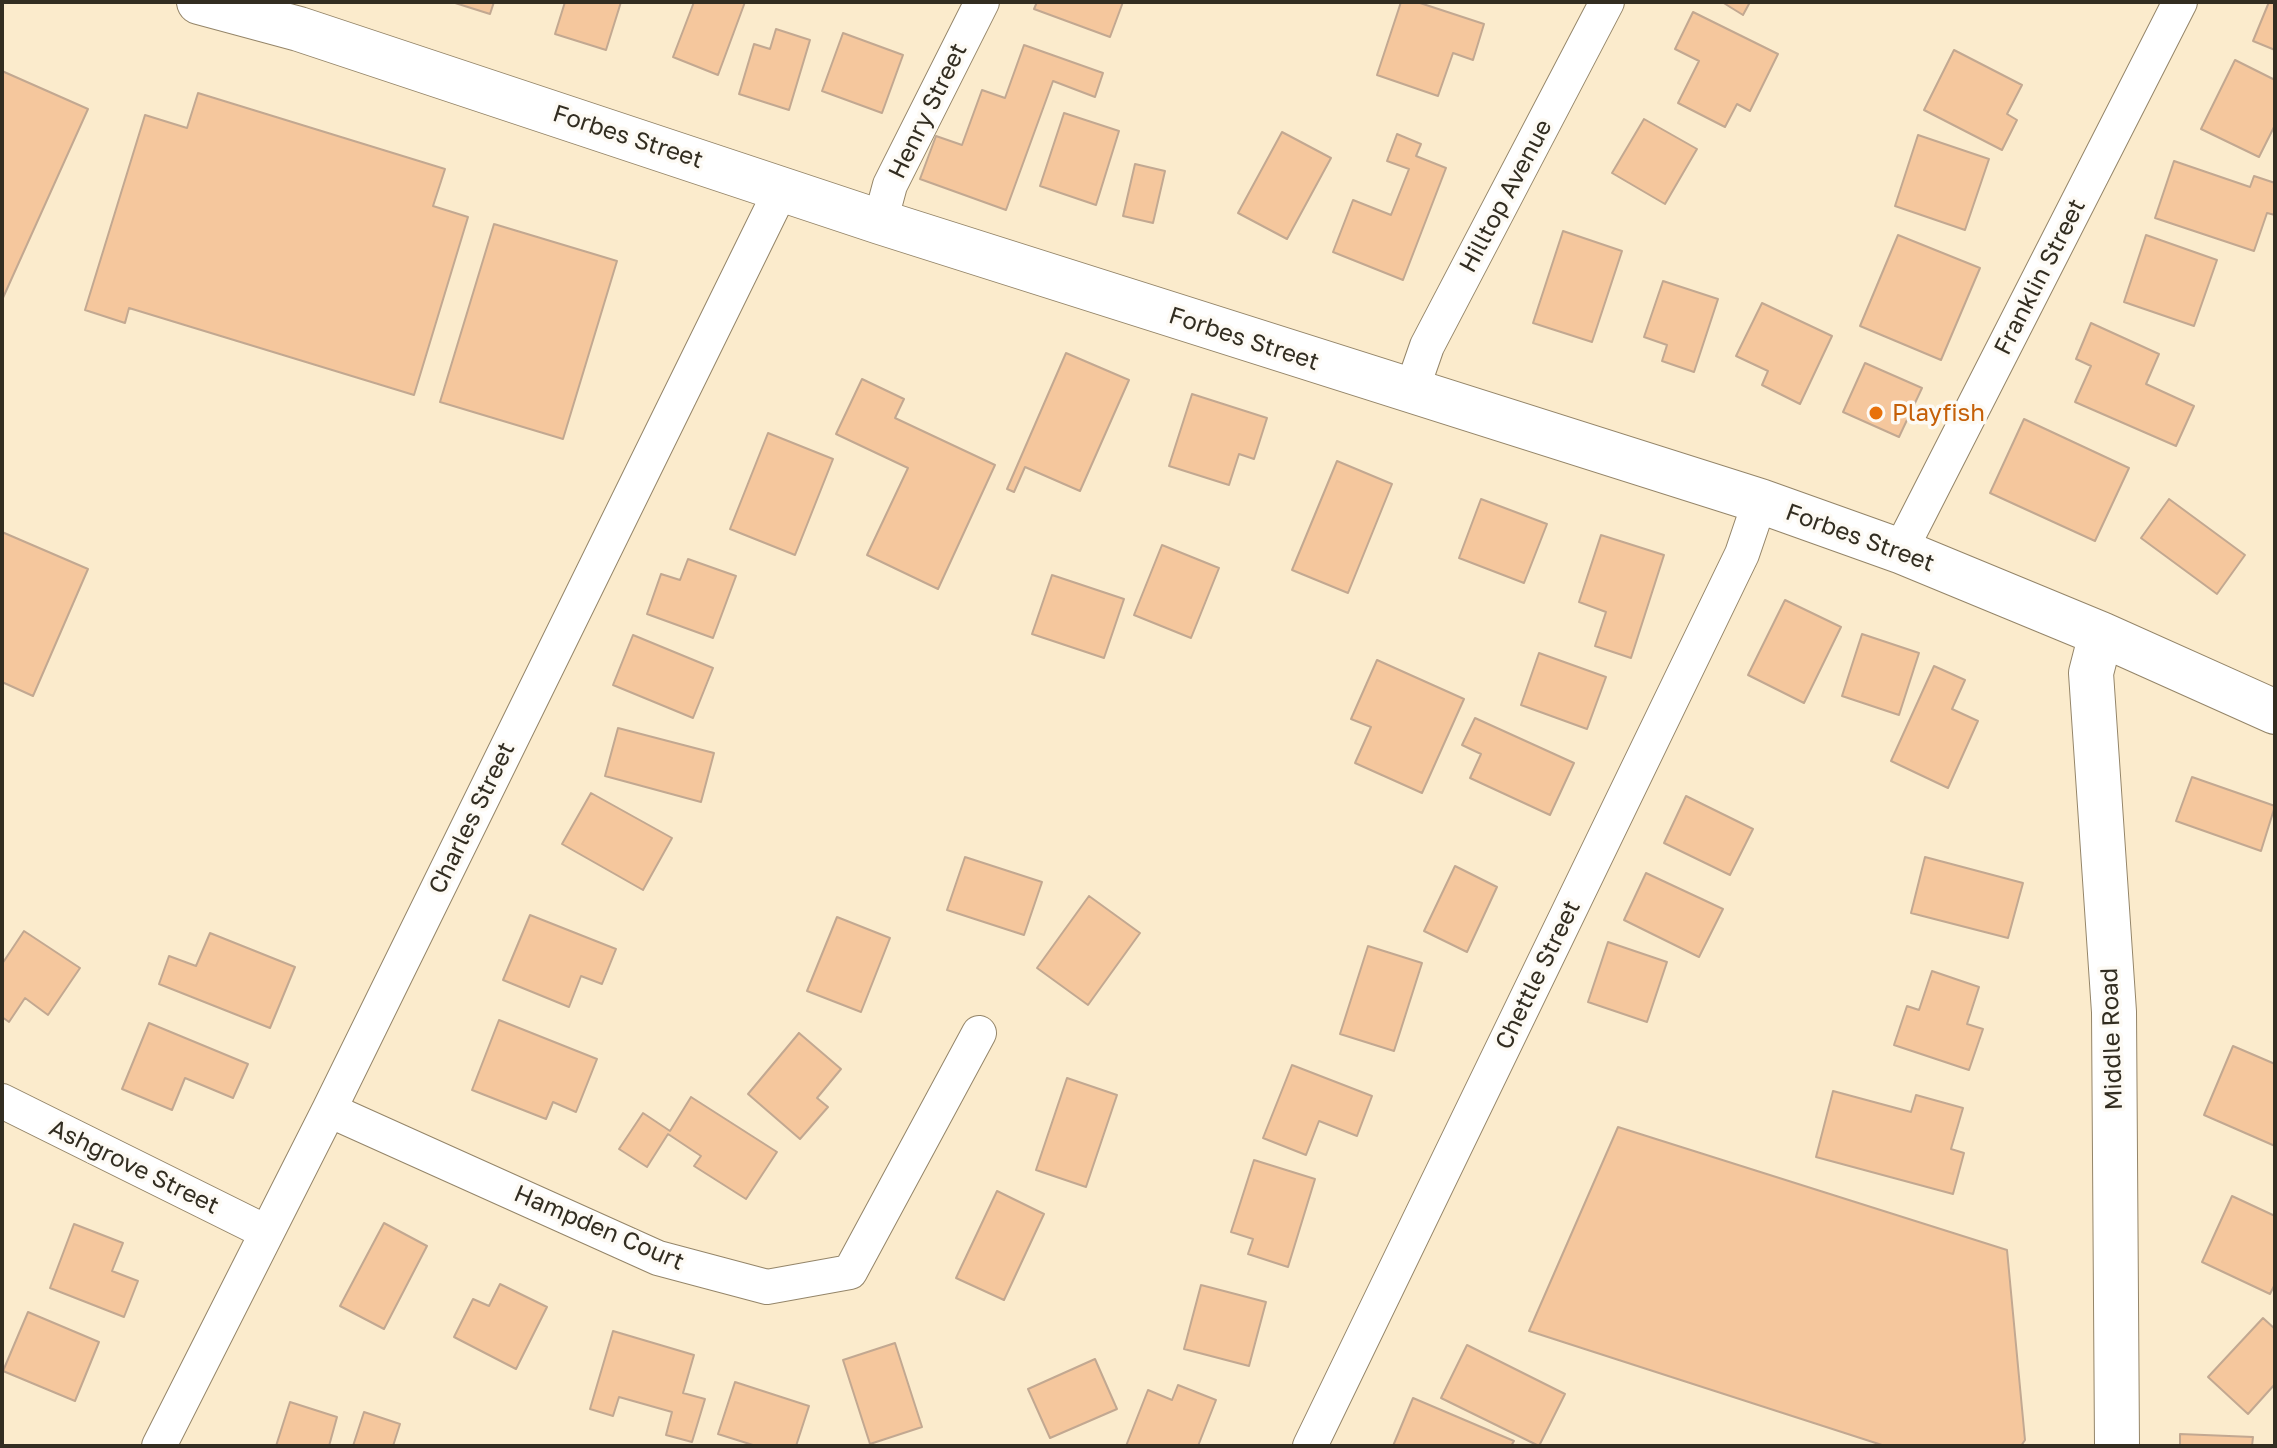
<!DOCTYPE html>
<style>
body{margin:0}
#map{position:relative;width:2277px;height:1448px;overflow:hidden;background:#fbebcc;font-family:"Golos Text",sans-serif}
canvas{display:block}
.frame{position:absolute;inset:0;border:4px solid #322d21;pointer-events:none}
</style>
<div id="map">
<canvas width="2277" height="1448"></canvas>
<div class="frame"></div>
</div>
<script>
const c = document.querySelector('canvas').getContext('2d');
c.lineJoin = 'round';
function paint(path, color) { c.fillStyle = color; c.fill(path, 'evenodd'); }
const toPath = rows => new Path2D(rows.map(r => 'M' + r).join(''));
function stroke(path, color, width, dash) { c.strokeStyle = color; c.lineWidth = width; c.lineCap = dash ? 'butt' : 'round'; c.setLineDash(dash || []); c.stroke(path); }
function label(font, color, halo, rows, align = 'center') {
  c.font = font + ' "Golos Text",sans-serif'; c.lineWidth = 7; c.setLineDash([]); c.textBaseline = 'middle'; c.strokeStyle = halo; c.fillStyle = color; for (const [text, x, y, turn = 0] of rows) {
    c.save(); c.translate(x, y); c.rotate((+turn || 0) * Math.PI / 180); c.textAlign = isNaN(turn) ? turn : align; if (halo) c.strokeText(text, 0, 0); c.fillText(text, 0, 0); c.restore();
  }
}
const building = toPath([
 [452,2,494,2,490,14,452,2],
 [565,2,621,2,606,50,555,34,565,2],
 [694,2,745,2,718,75,673,57,694,2],
 [1037,2,1123,2,1110,37,1034,9,1037,2],
 [1401,2,1417,2,1484,24,1473,60,1453,53,1438,96,1377,75,1401,2],
 [1722,2,1750,2,1743,15,1722,2],
 [2269,2,2275,2,2275,50,2253,41,2269,2],
 [1693,12,1778,54,1750,111,1737,104,1725,127,1678,103,1699,61,1675,49,1693,12],
 [776,29,810,40,789,110,739,94,754,44,770,49,776,29],
 [843,33,903,55,882,113,822,91,843,33],
 [1024,45,1103,73,1095,97,1053,81,1006,210,920,179,936,136,962,145,982,90,1005,98,1024,45],
 [1954,50,2022,85,2007,114,2017,120,2002,150,1924,110,1954,50],
 [2235,60,2275,80,2275,125,2259,157,2201,129,2235,60],
 [2,71,88,109,2,300,2,71],
 [198,93,445,169,433,206,468,217,414,395,129,308,125,323,85,310,145,115,187,128,198,93],
 [1064,113,1119,131,1096,205,1040,186,1064,113],
 [1644,119,1697,149,1665,204,1612,173,1644,119],
 [1282,132,1331,158,1287,239,1238,213,1282,132],
 [1397,134,1421,144,1416,156,1446,168,1403,280,1333,252,1353,200,1391,215,1409,169,1387,161,1397,134],
 [1918,135,1989,159,1965,230,1895,206,1918,135],
 [2174,161,2250,187,2254,176,2275,183,2275,215,2267,213,2254,251,2155,218,2174,161],
 [1135,164,1165,171,1153,223,1123,216,1135,164],
 [494,224,617,261,563,439,440,402,494,224],
 [1563,231,1622,251,1592,342,1533,323,1563,231],
 [1898,235,1980,268,1941,360,1860,326,1898,235],
 [2146,235,2217,260,2194,326,2124,302,2146,235],
 [1663,281,1718,299,1694,372,1662,361,1667,345,1644,337,1663,281],
 [1762,303,1832,336,1800,404,1762,385,1768,371,1736,356,1762,303],
 [2091,323,2159,354,2146,384,2194,406,2176,446,2075,402,2091,366,2076,359,2091,323],
 [1066,353,1129,380,1080,491,1025,467,1014,492,1007,489,1066,353],
 [1865,363,1922,388,1899,437,1843,412,1865,363],
 [862,379,904,399,895,418,995,465,938,589,867,555,908,468,836,434,862,379],
 [1192,394,1267,418,1254,459,1239,454,1229,485,1169,466,1192,394],
 [2024,419,2129,468,2095,541,1990,493,2024,419],
 [768,433,833,459,795,555,730,529,768,433],
 [1337,461,1392,484,1348,593,1292,570,1337,461],
 [1481,499,1547,524,1524,583,1459,558,1481,499],
 [2169,499,2245,555,2217,594,2141,538,2169,499],
 [2,532,88,569,33,696,2,682,2,532],
 [1601,535,1664,555,1631,658,1595,646,1606,612,1579,602,1601,535],
 [1162,545,1219,568,1191,638,1134,615,1162,545],
 [688,559,736,576,713,638,647,614,661,574,680,580,688,559],
 [1052,575,1124,599,1104,658,1032,634,1052,575],
 [1785,600,1841,627,1804,703,1748,675,1785,600],
 [1862,634,1919,653,1899,715,1842,696,1862,634],
 [633,635,713,668,693,718,613,685,633,635],
 [1539,653,1606,677,1587,729,1521,705,1539,653],
 [1377,660,1464,699,1422,793,1355,763,1371,727,1351,719,1377,660],
 [1934,666,1965,680,1952,709,1978,721,1948,788,1891,761,1934,666],
 [1475,718,1574,763,1550,815,1470,778,1481,754,1462,745,1475,718],
 [618,728,714,753,701,802,605,776,618,728],
 [2192,777,2275,806,2261,851,2176,821,2192,777],
 [591,793,672,838,643,890,562,844,591,793],
 [1686,796,1753,829,1730,875,1664,843,1686,796],
 [965,857,1042,882,1024,935,947,910,965,857],
 [1925,857,2023,883,2008,938,1911,913,1925,857],
 [1455,866,1497,887,1467,952,1424,931,1455,866],
 [1646,873,1723,909,1699,957,1624,920,1646,873],
 [1089,896,1140,933,1088,1005,1037,968,1089,896],
 [530,915,616,949,602,984,581,976,569,1007,503,980,530,915],
 [837,917,890,938,861,1012,807,991,837,917],
 [24,931,80,968,48,1015,25,998,9,1022,2,1017,2,964,24,931],
 [210,933,295,967,270,1028,159,984,169,956,196,966,210,933],
 [1608,942,1667,962,1647,1022,1588,1002,1608,942],
 [1368,946,1422,963,1394,1051,1340,1034,1368,946],
 [1932,971,1979,987,1967,1024,1983,1029,1969,1070,1894,1045,1907,1006,1919,1010,1932,971],
 [499,1020,597,1059,576,1112,553,1102,546,1119,472,1090,499,1020],
 [149,1023,248,1064,233,1098,185,1078,172,1110,122,1089,149,1023],
 [799,1033,841,1069,817,1098,828,1107,800,1139,748,1094,799,1033],
 [2233,1046,2275,1064,2275,1146,2204,1115,2233,1046],
 [1292,1065,1372,1096,1357,1136,1319,1121,1306,1155,1263,1138,1292,1065],
 [1067,1078,1117,1095,1086,1187,1036,1170,1067,1078],
 [1833,1091,1911,1112,1916,1095,1963,1108,1951,1149,1964,1153,1953,1194,1816,1157,1833,1091],
 [691,1097,777,1152,746,1199,694,1166,701,1156,668,1134,647,1167,619,1149,643,1113,670,1131,691,1097],
 [1618,1127,2007,1250,2025,1440,2021,1446,1885,1446,1529,1331,1618,1127],
 [1254,1160,1315,1179,1288,1267,1248,1254,1253,1239,1231,1232,1254,1160],
 [997,1191,1044,1214,1004,1300,956,1278,997,1191],
 [2232,1196,2275,1216,2275,1284,2270,1294,2202,1262,2232,1196],
 [384,1223,427,1246,384,1329,340,1306,384,1223],
 [74,1224,123,1243,112,1271,138,1281,124,1317,50,1288,74,1224],
 [500,1284,547,1307,516,1369,454,1337,473,1299,489,1306,500,1284],
 [1201,1285,1266,1302,1249,1366,1184,1349,1201,1285],
 [28,1312,99,1342,75,1401,3,1371,28,1312],
 [2263,1318,2275,1329,2275,1384,2248,1414,2208,1377,2263,1318],
 [613,1331,694,1355,683,1393,705,1399,692,1442,666,1435,672,1412,619,1397,613,1416,590,1409,613,1331],
 [895,1343,922,1427,870,1444,843,1360,895,1343],
 [1467,1345,1565,1394,1539,1446,1441,1398,1467,1345],
 [1095,1359,1117,1409,1050,1438,1028,1389,1095,1359],
 [735,1382,809,1406,796,1446,756,1446,718,1434,735,1382],
 [1178,1385,1216,1400,1198,1446,1126,1446,1148,1390,1172,1400,1178,1385],
 [1413,1398,1514,1441,1511,1446,1393,1446,1413,1398],
 [290,1402,337,1417,329,1446,276,1446,290,1402],
 [364,1412,400,1424,393,1446,353,1446,364,1412],
 [2180,1434,2253,1437,2252,1446,2180,1446,2180,1434]
]);
const minor = toPath([
 [880,222,890,185,982,2],
 [1411,392,1427,346,1607,2],
 [1900,551,2180,2],
 [2,1101,266,1232],
 [329,1110,658,1258,767,1287,850,1272,979,1033],
 [159,1446,329,1110,782,188],
 [1310,1446,1742,554,1760,501]
]);
const tertiary = toPath([
 [199,2,299,29,880,222,1760,501,1900,551,2101,634,2275,712],
 [2101,634,2091,673,2114,1012,2117,1446]
]);
const markers = [
 [1876,413,8,"#e8710a"]
];
const streetNames = [
 ["Henry Street",928,111,-64],
 ["Forbes Street",628,137,18],
 ["Hilltop Avenue",1506,196,-62],
 ["Franklin Street",2040,277,-63],
 ["Forbes Street",1244,339,18],
 ["Forbes Street",1860,538,20],
 ["Charles Street",472,818,-64],
 ["Chettle Street",1538,975,-64],
 ["Middle Road",2112,1039,-92],
 ["Ashgrove Street",134,1167,26],
 ["Hampden Court",599,1228,23]
];
const foodNames = [
 ["Playfish",1892,413]
];
paint(building, '#f5c79d');
stroke(building, '#c2a891', 2);
stroke(minor, '#948569', 36);
stroke(tertiary, '#948569', 46);
stroke(minor, '#fff', 34);
stroke(tertiary, '#fff', 44);
for (const [x, y, r, color] of markers) { const dot = new Path2D(); dot.arc(x, y, r, 0, 2 * Math.PI); c.fillStyle = color; c.fill(dot); stroke(dot, '#fdfaf4', 3); }
label('24px', '#322d21', '#fdfaf4', streetNames);
label('24px', '#c56008', '#fdfaf4', foodNames, 'left');
</script>
